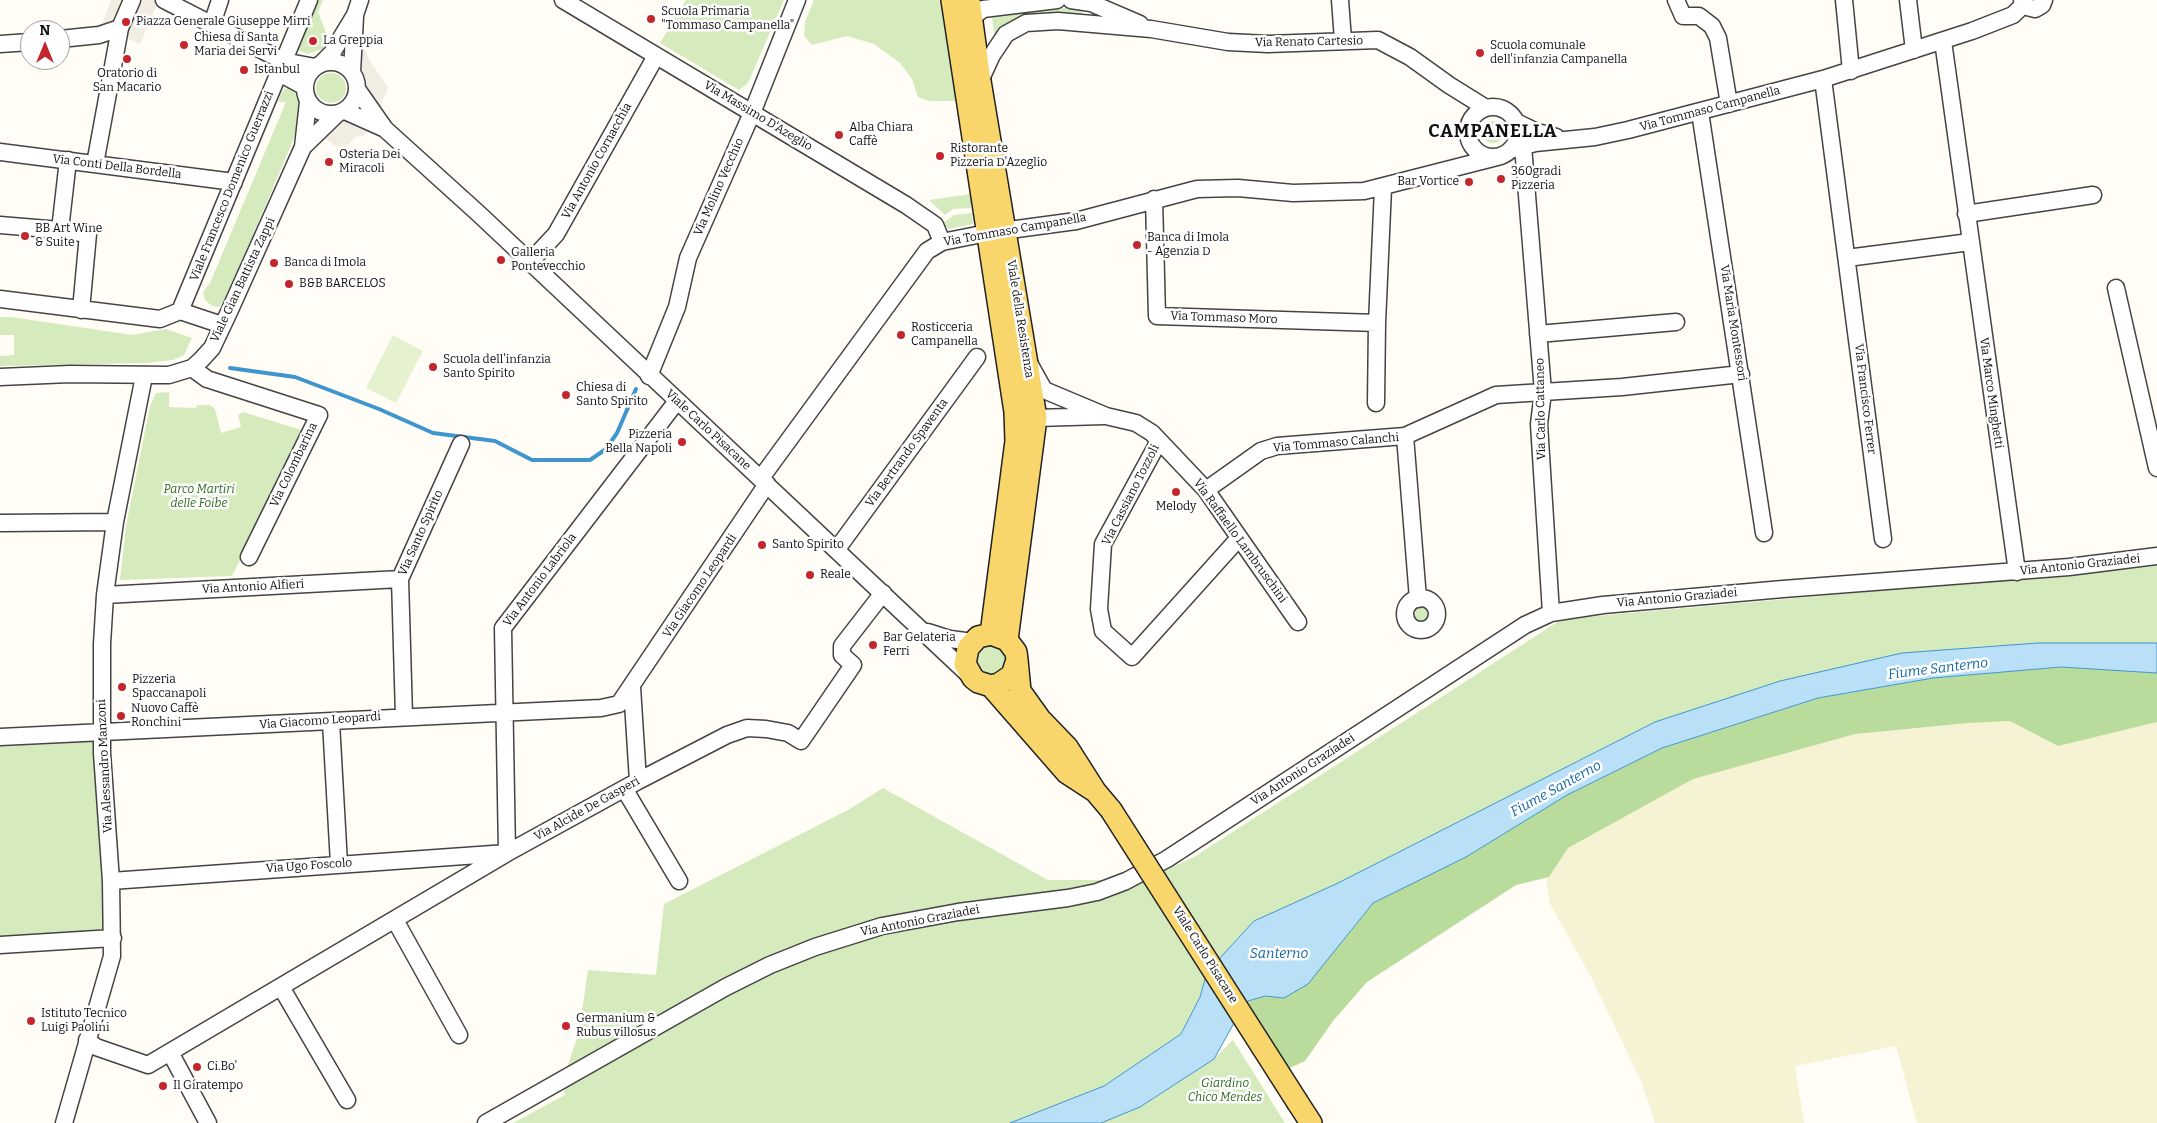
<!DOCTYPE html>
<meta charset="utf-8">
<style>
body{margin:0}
#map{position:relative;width:2157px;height:1123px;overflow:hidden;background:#fffdf5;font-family:Bitter,serif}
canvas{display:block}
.north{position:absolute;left:20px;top:20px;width:50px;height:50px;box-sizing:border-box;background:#fff;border:1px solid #a0a0a0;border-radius:50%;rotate:0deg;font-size:14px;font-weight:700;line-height:20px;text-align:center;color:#111}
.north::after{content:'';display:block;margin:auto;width:18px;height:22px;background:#c4262e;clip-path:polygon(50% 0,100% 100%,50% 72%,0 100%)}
</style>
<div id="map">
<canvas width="2157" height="1123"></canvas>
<div class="north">N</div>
</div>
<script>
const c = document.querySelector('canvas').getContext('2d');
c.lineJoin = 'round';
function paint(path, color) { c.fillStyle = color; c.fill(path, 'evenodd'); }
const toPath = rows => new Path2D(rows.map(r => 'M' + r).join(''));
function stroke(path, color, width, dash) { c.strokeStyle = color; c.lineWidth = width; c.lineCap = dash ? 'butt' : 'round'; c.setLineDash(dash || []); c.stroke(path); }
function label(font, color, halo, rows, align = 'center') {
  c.font = font + ' Bitter,serif'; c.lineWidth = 5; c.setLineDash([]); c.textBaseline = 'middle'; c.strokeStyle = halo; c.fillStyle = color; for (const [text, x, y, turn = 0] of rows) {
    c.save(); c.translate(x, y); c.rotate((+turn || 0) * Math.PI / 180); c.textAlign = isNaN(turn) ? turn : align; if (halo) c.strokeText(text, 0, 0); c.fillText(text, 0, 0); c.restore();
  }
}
const farmland = toPath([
 [2157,693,2157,1123,1917,1123,1896,1046,1795,1066,1804,1123,1655,1123,1641,1081,1590,975,1550,904,1543,856,1665,786,1835,729]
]);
const green = toPath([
 [316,0,323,0,318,12,328,37,323,49,308,54,296,49],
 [686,0,784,0,748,83,739,90,660,43],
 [814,0,940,0,956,101,929,101,918,97,912,79,900,63,874,44,847,36,812,45,804,36,805,22],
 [1053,7,1079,9,1082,12,1080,15,1037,14,995,40,992,17],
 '316 88a15 15 0 1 1 30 0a15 15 0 1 1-30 0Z',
 [292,85,298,91,303,117,226,298,219,307,212,306,205,300,203,292,210,283,286,102,278,102,282,91],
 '1482 132a11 11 0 1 1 22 0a11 11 0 1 1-22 0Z',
 [971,194,971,208,953,209,945,215,929,200],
 [972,213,973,224,949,229,942,224,954,215],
 [0,317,11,317,132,335,166,329,192,338,184,355,173,360,145,363,0,366,0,356,14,355,14,335,0,335],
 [169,392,169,407,196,408,197,405,210,405,215,409,221,433,241,427,238,415,243,412,305,431,232,576,120,580,126,526,150,406,156,393],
 [2157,561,2157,643,2038,643,1655,722,1336,884,1255,921,1207,972,1200,997,1181,1034,1104,1086,1010,1123,513,1123,565,1095,562,1083,579,1032,588,970,656,975,664,904,848,810,883,788,1048,880,1144,880,1194,857,1562,619,2067,574],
 '1411 612a9 9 0 1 1 18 0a9 9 0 1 1-18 0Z',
 '977 660a14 14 0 1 1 28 0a14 14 0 1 1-28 0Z',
 [105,728,115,942,0,950,0,733],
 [1233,1040,1285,1123,1101,1123,1140,1107,1214,1059]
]);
const forest = toPath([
 [2061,667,2157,673,2157,722,2058,746,2010,721,1968,723,1855,734,1693,779,1568,848,1549,877,1516,885,1367,982,1333,1021,1305,1061,1285,1070,1244,1005,1248,1001,1265,996,1284,998,1342,942,1373,903,1466,857,1567,795,1662,748,1819,698,1933,678]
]);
const pitch = toPath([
 [393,335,423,351,396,403,366,388]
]);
const plaza = toPath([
 [111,0,159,0,140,44,101,27],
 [360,38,364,38,365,50,370,61,388,87,379,111,364,88,358,66],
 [342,120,357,123,368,130,364,136,356,137,346,147,336,146,326,139,323,142,319,139]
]);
const water = toPath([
 [2038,643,2157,643,2157,673,2061,667,1933,678,1818,698,1662,748,1567,795,1466,857,1373,903,1308,984,1284,998,1265,996,1248,1001,1244,1005,1214,1059,1140,1107,1101,1123,1010,1123,1104,1086,1181,1034,1200,997,1207,972,1254,921,1336,884,1655,722,1780,681,1902,653,2038,643]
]);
const stream = toPath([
 [230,368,295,377,379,409,433,433,495,441,532,460,590,460,606,449,617,433,636,389]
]);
const minor = toPath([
 [164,0,283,61,315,67],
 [563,0,906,205,935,225,942,242],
 [1071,0,1091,3,1140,24],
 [1340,0,1343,40],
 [1676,0,1683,16,1699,16,1712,26,1718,38,1729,104],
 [1844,0,1851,71],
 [1908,0,1914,50],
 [2022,0,2027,7,2035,9,2042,5,2044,0],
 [212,24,220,0],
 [964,24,983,9,1057,0],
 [60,39,99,35,120,28,132,0],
 [1943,41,2017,572],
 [0,44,30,42],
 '305 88a26 26 0 1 1 52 0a26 26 0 1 1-52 0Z',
 [322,63,332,53,355,15,360,0],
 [352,72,355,17],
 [279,73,305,87],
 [1823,79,1883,539],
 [980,81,992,55,1006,34,1026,23,1058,21,1151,29,1228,42,1268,44,1378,40,1410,57,1449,85,1486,108],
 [357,89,385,129,479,214,969,675],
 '1468 132a25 25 0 1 1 50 0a25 25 0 1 1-50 0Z',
 [345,111,383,128],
 [1700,112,1764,533],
 [1516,122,1537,132,1556,137],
 [1523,146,1543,392,1539,424,1551,613],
 [303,147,337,114],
 [1510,150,1535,143,1595,137,1628,130,1823,79,1972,31,2013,15,2024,4],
 [0,152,234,182],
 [95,164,120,28],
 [1154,199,1157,316,1377,323],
 [1966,214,2093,195],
 [0,225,60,230,68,160],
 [60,230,88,234,81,310],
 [1847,258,1970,242],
 [530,262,556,234,656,56],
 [2116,288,2157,468],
 [0,299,160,319,180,311,222,325],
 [180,311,309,0],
 [1538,334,1676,322],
 [1030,365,1044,390,1106,416,1136,423,1152,433,1206,490,1298,622],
 [192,368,207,379,319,415,249,557],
 [649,376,677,307,688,258,752,113,797,0],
 [0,377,70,374,169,375,192,368,201,360,212,348,229,312,303,147,308,102],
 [1376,403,1377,323,1383,188],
 [1026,416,1036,418,1104,416],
 [1405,436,1418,599],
 [1159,441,1103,544,1099,609,1103,631,1132,657,1239,538],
 [761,478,927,251,942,242,987,233,1076,221,1197,189,1238,188,1293,193,1364,191,1501,156],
 [1206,490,1261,451,1277,446,1405,436,1496,395,1622,387,1741,374],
 [0,523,115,522],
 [837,549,977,357],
 [105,595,400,579],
 '1405 614a16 16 0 1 1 32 0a16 16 0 1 1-32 0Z',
 [928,632,950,639,973,642],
 [632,687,638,781],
 [404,716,400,579,461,444],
 [331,722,339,864],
 [0,737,601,708,619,704,767,484],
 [625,790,679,881],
 [111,881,507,853,503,628,677,401],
 [395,920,459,1035],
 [0,945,113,938],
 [281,987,347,1100],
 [87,1040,96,1047,148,1065,507,853,638,781,727,735,747,728,766,729,788,733,801,741,853,665,842,655,842,646,883,593],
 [170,1052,208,1123],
 [64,1123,112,956,111,881,102,753,102,644,105,595,115,522,144,376],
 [486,1123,726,987,770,965,815,947,882,926,958,912,1068,898,1097,892,1126,881,1167,859,1525,625,1551,613,1603,605,1783,589,2069,567,2157,556]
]);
const major = toPath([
 [952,0,1015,412,1016,441,991,634],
 [969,0,980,81,1036,418,1007,640],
 [1017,660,1012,675,999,684,991,686,978,682,973,678,965,664,968,648,978,637,991,634,1007,640,1016,652,1017,660,1020,691,1040,719,1067,747,1095,791,1111,810],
 [991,686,1067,773,1093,790],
 [1298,1103,1311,1123]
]);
const majorBridge = toPath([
 [1111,810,1298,1103]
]);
const markers = [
 [651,19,5,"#c4262e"],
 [126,22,5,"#c4262e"],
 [313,41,5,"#c4262e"],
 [184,45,5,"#c4262e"],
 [1480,53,5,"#c4262e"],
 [127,59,5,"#c4262e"],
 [244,70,5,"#c4262e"],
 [839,135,5,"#c4262e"],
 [940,156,5,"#c4262e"],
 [329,162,5,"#c4262e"],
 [1501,179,5,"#c4262e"],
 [1469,182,5,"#c4262e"],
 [25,236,5,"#c4262e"],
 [1137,245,5,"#c4262e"],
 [501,260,5,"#c4262e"],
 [274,263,5,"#c4262e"],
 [289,284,5,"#c4262e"],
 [901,335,5,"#c4262e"],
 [433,367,5,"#c4262e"],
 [566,395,5,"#c4262e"],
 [682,442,5,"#c4262e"],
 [1176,492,5,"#c4262e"],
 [762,545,5,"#c4262e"],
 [810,575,5,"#c4262e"],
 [873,645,5,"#c4262e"],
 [122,687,5,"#c4262e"],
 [121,716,5,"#c4262e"],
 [31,1021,5,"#c4262e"],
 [566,1026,5,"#c4262e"],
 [197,1067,5,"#c4262e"],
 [163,1086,5,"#c4262e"]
];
const poiNames = [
 ["Scuola Primaria",661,12],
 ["\"Tommaso Campanella\"",661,26],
 ["Piazza Generale Giuseppe Mirri",136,22],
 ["Chiesa di Santa",194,38],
 ["Maria dei Servi",194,52],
 ["La Greppia",323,41],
 ["Scuola comunale",1490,46],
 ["dell'infanzia Campanella",1490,60],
 ["Istanbul",254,70],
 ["Oratorio di",127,74,"center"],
 ["San Macario",127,88,"center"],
 ["Alba Chiara",849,128],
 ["Caffè",849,142],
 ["Ristorante",950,149],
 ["Pizzeria D'Azeglio",950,163],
 ["Osteria Dei",339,155],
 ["Miracoli",339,169],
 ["360gradi",1511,172],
 ["Pizzeria",1511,186],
 ["Bar Vortice",1459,182,"right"],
 ["BB Art Wine",35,229],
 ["& Suite",35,243],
 ["Banca di Imola",1147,238],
 ["- Agenzia D",1147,252],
 ["Galleria",511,253],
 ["Pontevecchio",511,267],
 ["Banca di Imola",284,263],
 ["B&B BARCELOS",299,284],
 ["Rosticceria",911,328],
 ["Campanella",911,342],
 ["Scuola dell'infanzia",443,360],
 ["Santo Spirito",443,374],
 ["Chiesa di",576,388],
 ["Santo Spirito",576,402],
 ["Pizzeria",672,435,"right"],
 ["Bella Napoli",672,449,"right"],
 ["Melody",1176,507,"center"],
 ["Santo Spirito",772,545],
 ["Reale",820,575],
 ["Bar Gelateria",883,638],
 ["Ferri",883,652],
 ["Pizzeria",132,680],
 ["Spaccanapoli",132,694],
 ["Nuovo Caffè",131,709],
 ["Ronchini",131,723],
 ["Istituto Tecnico",41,1014],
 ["Luigi Paolini",41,1028],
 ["Germanium &",576,1019],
 ["Rubus villosus",576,1033],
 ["Ci.Bo'",207,1067],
 ["Il Giratempo",173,1086]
];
const streetNames = [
 ["Via Renato Cartesio",1309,42,-1],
 ["Via Tommaso Campanella",1710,109,-15],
 ["Via Massimo D'Azeglio",758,116,31],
 ["Via Antonio Cornacchia",597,161,-61],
 ["Via Conti Della Bordella",117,167,7],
 ["Viale Francesco Domenico Guerrazzi",232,186,-68],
 ["Via Molino Vecchio",719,187,-66],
 ["Via Tommaso Campanella",1015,230,-10],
 ["Viale Gian Battista Zappi",243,280,-65],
 ["Via Tommaso Moro",1224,318,2],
 ["Viale della Resistenza",1020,319,81],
 ["Via Maria Montessori",1733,323,81],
 ["Via Marco Minghetti",1991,393,82],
 ["Via Francisco Ferrer",1865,399,83],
 ["Via Carlo Cattaneo",1541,409,-91],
 ["Viale Carlo Pisacane",708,430,43],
 ["Via Tommaso Calanchi",1336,443,-5],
 ["Via Bertrando Spaventa",907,453,-54],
 ["Via Colombarina",294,465,-64],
 ["Via Cassiano Tozzoli",1131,495,-63],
 ["Via Santo Spirito",421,533,-66],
 ["Via Raffaello Lambruschini",1240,541,54],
 ["Via Antonio Graziadei",2080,565,-6],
 ["Via Antonio Labriola",540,580,-53],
 ["Via Giacomo Leopardi",700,586,-56],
 ["Via Antonio Alfieri",253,587,-3],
 ["Via Antonio Graziadei",1677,598,-5],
 ["Via Giacomo Leopardi",320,721,-4],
 ["Via Alessandro Manzoni",105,766,-93],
 ["Via Antonio Graziadei",1303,770,-33],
 ["Via Alcide De Gasperi",587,809,-29],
 ["Via Ugo Foscolo",309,866,-4],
 ["Via Antonio Graziadei",920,921,-11],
 ["Viale Carlo Pisacane",1205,955,58]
];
const parkNames = [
 ["Parco Martiri",199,490],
 ["delle Foibe",199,504],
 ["Giardino",1225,1084],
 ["Chico Mendes",1225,1098]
];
const waterNames = [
 ["Fiume Santerno",1938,669,-7],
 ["Fiume Santerno",1556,789,-29],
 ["Santerno",1279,954]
];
const districtNames = [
 ["CAMPANELLA",1493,132]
];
paint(farmland, '#f6f3d4');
paint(green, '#d5ebbd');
paint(forest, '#b9dc9c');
paint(pitch, '#e6f2cf');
paint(plaza, '#f1ede2');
paint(water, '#b9e0f7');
stroke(water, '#3f96cf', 1);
stroke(stream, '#3f96cf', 4);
stroke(minor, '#444', 19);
stroke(major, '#222', 24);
stroke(minor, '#fff', 16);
stroke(major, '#f9d66b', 21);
stroke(majorBridge, '#222', 24, []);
stroke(majorBridge, '#f9d66b', 21);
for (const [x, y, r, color] of markers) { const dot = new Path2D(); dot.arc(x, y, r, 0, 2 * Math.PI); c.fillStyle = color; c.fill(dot); stroke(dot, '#fff', 2); }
label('12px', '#111', '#fff', poiNames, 'left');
label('12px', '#111', '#fff', streetNames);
label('italic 12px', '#2f6b1f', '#fff', parkNames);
label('italic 14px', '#1768a6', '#fff', waterNames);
c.letterSpacing = '1px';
label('bold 18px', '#111', '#fff', districtNames);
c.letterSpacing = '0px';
</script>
